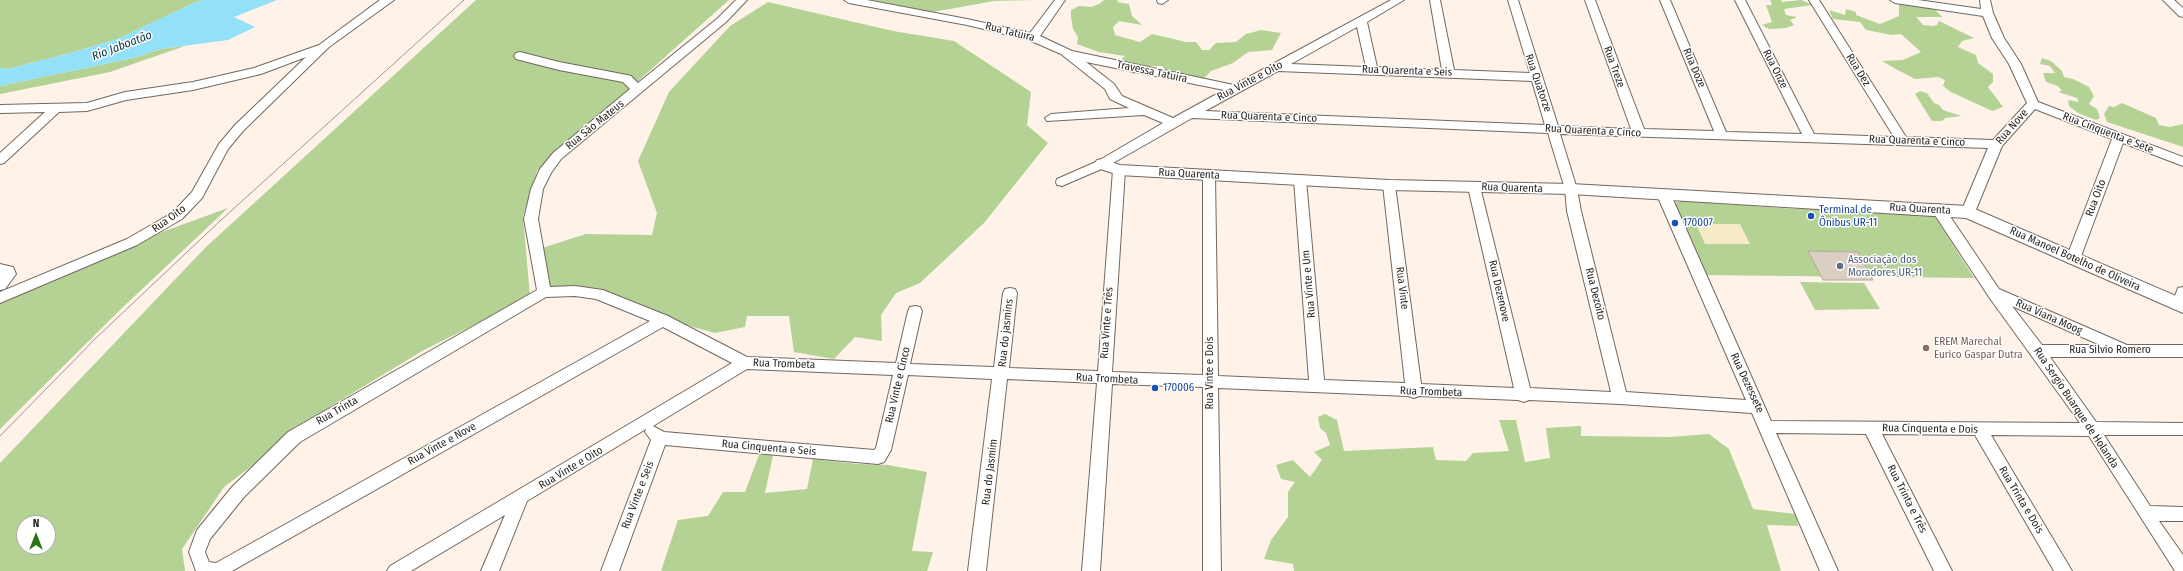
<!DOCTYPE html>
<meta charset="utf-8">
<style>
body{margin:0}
#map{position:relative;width:2183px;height:571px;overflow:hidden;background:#fff2e8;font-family:"Fira Sans Condensed",sans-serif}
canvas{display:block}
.north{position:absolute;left:16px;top:515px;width:40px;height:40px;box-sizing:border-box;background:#fff;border:1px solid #aba9a7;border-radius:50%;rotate:0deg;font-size:11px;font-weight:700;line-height:16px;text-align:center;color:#2c2723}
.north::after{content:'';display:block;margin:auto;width:14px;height:18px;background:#297216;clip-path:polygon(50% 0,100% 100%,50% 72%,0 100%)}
</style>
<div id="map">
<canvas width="2183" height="571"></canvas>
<div class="north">N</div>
</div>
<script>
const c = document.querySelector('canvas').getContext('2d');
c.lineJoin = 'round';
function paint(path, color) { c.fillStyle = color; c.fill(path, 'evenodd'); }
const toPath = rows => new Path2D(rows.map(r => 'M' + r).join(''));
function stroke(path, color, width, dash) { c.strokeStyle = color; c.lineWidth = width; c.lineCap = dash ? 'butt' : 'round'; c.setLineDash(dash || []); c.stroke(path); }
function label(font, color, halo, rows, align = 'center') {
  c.font = font + ' "Fira Sans Condensed",sans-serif'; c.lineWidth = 3; c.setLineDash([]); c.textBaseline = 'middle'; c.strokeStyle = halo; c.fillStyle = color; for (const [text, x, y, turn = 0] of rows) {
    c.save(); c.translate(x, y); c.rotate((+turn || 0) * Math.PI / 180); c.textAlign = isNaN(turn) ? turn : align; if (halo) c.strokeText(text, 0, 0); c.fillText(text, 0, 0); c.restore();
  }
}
const green = toPath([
 [0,0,205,0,196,2,120,38,78,51,8,69,0,68],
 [476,0,729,0,537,171,523,216,530,297,424,350,331,406,224,487,182,549,185,571,0,571,0,463,206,247],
 [24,523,48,523,48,547,24,547],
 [872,0,1034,0,994,1,933,12],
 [1104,0,1118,0,1117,2,1129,4,1132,16,1142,25,1119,21,1113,27,1115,35,1140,42,1152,34,1186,42,1196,42,1202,50,1209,50,1216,43,1236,42,1246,34,1261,30,1281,33,1272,50,1248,52,1233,63,1211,71,1201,81,1171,75,1162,66,1151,66,1134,74,1114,65,1125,56,1099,52,1077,44,1078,37,1073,29,1071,17,1071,10,1079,6,1091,7,1099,4],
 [1770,0,1781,0,1782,2,1801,0,1813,5,1784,9,1786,15,1797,17,1790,20,1794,25,1786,28,1769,29,1762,25,1772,22,1766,5,1772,5],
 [1917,0,1935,6,1937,12,1943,17,1916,17,1923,25,1933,26,1937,25,1939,21,1974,38,1962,41,1958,47,1976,55,1978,63,1993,74,1993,82,1988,87,2003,107,1992,111,1951,92,1943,86,1945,80,1938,77,1915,79,1894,68,1882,61,1903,60,1921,52,1901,34,1892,35,1866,30,1860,22,1833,19,1829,10,1845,15,1846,9,1856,12,1856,15,1880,24,1899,16,1899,5],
 [768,2,893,31,954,41,1031,92,1027,125,1048,143,984,223,920,283,896,293,881,315,882,341,855,337,834,359,794,352,789,316,747,316,745,327,715,333,693,327,612,295,547,289,542,248,586,234,652,235,657,213,638,161,669,92,730,26],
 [185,46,110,72,0,94,0,86,133,58,161,49],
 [2042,58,2051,61,2062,71,2064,77,2073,79,2089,87,2094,96,2089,104,2097,109,2100,118,2096,120,2078,113,2069,106,2068,100,2079,102,2077,98,2058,92,2062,91,2058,86,2046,82,2043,73,2055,73,2050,66,2040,64],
 [1920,91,1927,93,1934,103,1939,105,1943,110,1961,116,1945,118,1942,121,1932,121,1915,94],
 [2122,103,2156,118,2159,125,2170,127,2183,124,2183,147,2107,122,2104,114,2109,106,2114,107],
 [1681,201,1797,209,1830,208,1933,213,1974,278,1698,275,1672,204],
 [228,208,121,309,0,429,0,291],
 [1800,282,1864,283,1880,309,1815,310],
 [1325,414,1337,420,1344,451,1433,447,1436,460,1466,461,1473,453,1509,451,1499,420,1516,420,1525,462,1550,458,1546,428,1581,426,1581,436,1670,437,1709,434,1729,449,1753,509,1796,514,1798,526,1767,525,1781,571,1294,571,1293,564,1264,559,1271,540,1288,517,1288,492,1295,482,1281,479,1276,465,1293,460,1310,477,1322,460,1314,452,1330,445,1326,433,1320,428,1318,417],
 [759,455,773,455,765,493,807,489,813,459,857,464,888,465,927,472,912,551,933,552,927,571,661,571,678,520,708,516,723,492,745,492]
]);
const sand = toPath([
 [1696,224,1740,224,1750,244,1705,244]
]);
const water = toPath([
 [205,0,277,0,234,17,255,27,228,40,161,49,133,58,0,86,0,68,8,69,78,51,120,38,196,2]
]);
const building = toPath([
 [1808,251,1858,252,1873,280,1823,280,1808,251]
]);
const minor = toPath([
 [380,0,394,0,329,47,243,131,228,149,202,198,182,219,137,245,0,303,0,292,127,239,172,213,192,192,219,144,235,125,306,57,261,74,193,90,126,100,87,111,59,112,4,163,0,164,0,153,45,112,0,113,0,105,87,103,125,92,193,82,254,68,319,45,380,0],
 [736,0,747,0,726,22,561,159,551,173,543,189,538,219,550,287,575,286,603,290,668,316,747,357,896,363,908,311,910,307,915,306,920,307,922,311,910,364,994,367,1003,293,1005,289,1010,288,1015,289,1017,293,1009,368,1098,371,1113,170,1119,166,1125,170,1112,372,1203,375,1203,175,1209,171,1215,175,1218,376,1309,380,1294,180,1300,176,1306,180,1324,380,1405,383,1383,185,1389,181,1395,185,1421,384,1514,388,1468,187,1474,183,1480,187,1530,388,1611,392,1567,211,1565,189,1548,133,1192,118,1106,167,1062,186,1057,185,1056,182,1057,179,1098,161,1163,123,1144,115,1047,121,1045,118,1051,114,1129,108,1110,99,1105,89,1061,54,1029,40,967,25,849,3,844,0,867,0,967,19,1030,33,1055,0,1065,0,1040,36,1072,51,1234,85,1391,0,1404,0,1367,22,1377,67,1442,70,1430,0,1440,0,1454,70,1530,73,1508,0,1518,0,1558,126,1631,129,1585,0,1595,0,1644,129,1714,131,1660,0,1670,0,1726,132,1802,134,1735,0,1745,0,1814,134,1894,137,1809,0,1819,0,1906,137,1993,140,2027,103,2009,64,1992,38,1983,16,1895,3,1890,0,1918,0,1981,9,1980,0,1990,0,1993,13,2004,38,2021,64,2038,102,2183,157,2183,166,2123,143,2080,259,2078,263,2073,264,2068,263,2066,259,2112,139,2035,109,2002,146,1975,212,1973,215,1968,217,1963,215,1961,212,1988,148,1560,134,1577,189,1581,211,1626,392,1746,400,1657,195,1659,192,1664,190,1669,192,1671,195,1771,421,2080,423,1989,297,1931,209,1933,206,1938,204,1943,206,1999,289,2127,345,2183,345,2183,357,2050,357,2096,422,2183,423,2183,435,2104,435,2150,506,2183,507,2183,521,2159,521,2183,555,2183,571,2175,571,2089,436,1991,435,2072,571,2054,571,1975,435,1882,434,1952,571,1934,571,1866,434,1776,433,1838,571,1820,571,1752,413,1620,404,1529,400,1524,402,1518,400,1419,396,1414,398,1408,396,1218,388,1221,571,1203,571,1203,387,1112,384,1100,571,1082,571,1097,383,1007,379,986,571,968,571,992,379,908,375,891,450,884,462,878,464,665,445,619,571,601,571,651,440,645,432,646,429,527,501,499,571,481,571,505,515,411,571,387,571,390,566,732,363,663,327,232,571,196,571,189,552,197,530,232,487,288,432,537,290,524,219,531,189,540,169,553,153,630,89,623,82,559,70,516,59,514,56,516,53,520,52,559,62,627,75,631,76,638,83,718,18,736,0],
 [1357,27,1366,67,1291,64,1357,27],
 [1086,62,1224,90,1173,118,1122,96,1114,84,1086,62],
 [1278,71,1532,81,1545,125,1205,111,1278,71],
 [575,296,596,299,650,321,216,563,209,562,205,552,210,539,244,497,300,442,546,297,575,296],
 [2012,306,2100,345,2042,345,2012,306],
 [747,369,893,375,876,448,874,450,664,432,653,426,747,369],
 [1157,0,1168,0,1162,4,1158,3,1157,0],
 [2163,0,2174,0,2183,8,2183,17,2179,16,2163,0],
 [0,264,13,267,16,274,5,289,0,290,0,264],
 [2183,287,2183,308,2179,309,2174,308,2172,304,2178,288,2183,287]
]);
const tertiary = toPath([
 [1102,159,1120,165,1389,180,1571,184,1968,206,2183,299,2183,313,1966,218,1571,194,1389,190,1119,175,1097,168,1094,164,1097,160,1102,159]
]);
const tram = toPath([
 [0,436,97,337,220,221,464,0]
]);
const markers = [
 [1811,216,4,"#1a4fb4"],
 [1675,223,4,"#1a4fb4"],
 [1840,266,4,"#5c6f8a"],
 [1926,348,4,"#8d6e63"],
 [1155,388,4,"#1a4fb4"]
];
const streetNames = [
 ["Rua Tatuira",1010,32,14],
 ["Rua Treze",1614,67,70],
 ["Rua Doze",1694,68,67],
 ["Rua Onze",1775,69,63],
 ["Rua Dez",1858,70,58],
 ["Rua Quarenta e Seis",1407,71,2],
 ["Travessa Tatuira",1152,72,12],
 ["Rua Vinte e Oito",1250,81,-28],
 ["Rua Quatorze",1538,83,71],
 ["Rua Quarenta e Cinco",1269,117,2],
 ["Rua São Mateus",595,125,-39],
 ["Rua Nove",2012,127,-49],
 ["Rua Quarenta e Cinco",1593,131,3],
 ["Rua Cinquenta e Sete",2108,133,21],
 ["Rua Quarenta e Cinco",1917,141,2],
 ["Rua Quarenta",1189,174,3],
 ["Rua Quarenta",1512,188,2],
 ["Rua Oito",2096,198,-69],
 ["Rua Quarenta",1920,209,3],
 ["Rua Oito",169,219,-36],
 ["Rua Manoel Botelho de Oliveira",2075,259,24],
 ["Rua Vinte e Um",1309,284,-95],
 ["Rua Vinte",1402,288,83],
 ["Rua Dezenove",1499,291,77],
 ["Rua Dezoito",1595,294,76],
 ["Rua Viana Moog",2049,317,24],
 ["Rua Vinte e Três",1107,323,-86],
 ["Rua do jasmins",1006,333,-84],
 ["Rua Silvio Romero",2110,350],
 ["Rua Trombeta",784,364,2],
 ["Rua Vinte e Dois",1210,373,-90],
 ["Rua Trombeta",1107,379,3],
 ["Rua Dezessete",1747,383,65],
 ["Rua Vinte e Cinco",898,385,-77],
 ["Rua Trombeta",1431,392,2],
 ["Rua Sergio Buarque de Holanda",2076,408,56],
 ["Rua Trinta",337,411,-30],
 ["Rua Cinquenta e Dois",1930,429,1],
 ["Rua Vinte e Nove",442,444,-29],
 ["Rua Cinquenta e Seis",769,448,5],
 ["Rua Vinte e Oito",571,468,-31],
 ["Rua do Jasmim",990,472,-83],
 ["Rua Vinte e Seis",638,495,-69],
 ["Rua Trinta e Três",1907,499,63],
 ["Rua Trinta e Dois",2021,500,59]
];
const transitNames = [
 ["Terminal de",1819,210],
 ["Ônibus UR-11",1819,223],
 ["170007",1683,223],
 ["170006",1163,388]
];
const serviceNames = [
 ["Associação dos",1848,260],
 ["Moradores UR-11",1848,273]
];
const educationNames = [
 ["EREM Marechal",1934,342],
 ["Eurico Gaspar Dutra",1934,355]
];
const waterNames = [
 ["Rio Jaboatão",122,46,-21]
];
paint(green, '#b4d294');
paint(sand, '#f5ebc6');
paint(water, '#92e1f9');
paint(building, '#dbcfc4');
stroke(building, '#b4a89e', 1);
stroke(minor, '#72685f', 2);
stroke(tertiary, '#72685f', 2);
paint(minor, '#fff');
paint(tertiary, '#fff');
stroke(tram, '#9f968f', 1);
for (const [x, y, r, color] of markers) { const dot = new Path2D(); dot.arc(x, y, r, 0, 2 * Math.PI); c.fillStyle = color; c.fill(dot); stroke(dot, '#fff', 1.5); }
label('11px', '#2c2723', '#fff', streetNames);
label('11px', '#164399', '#fff', transitNames, 'left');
label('11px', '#4e5e75', '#fff', serviceNames, 'left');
label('11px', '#785e54', '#fff', educationNames, 'left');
label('italic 12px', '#013541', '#fff', waterNames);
</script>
